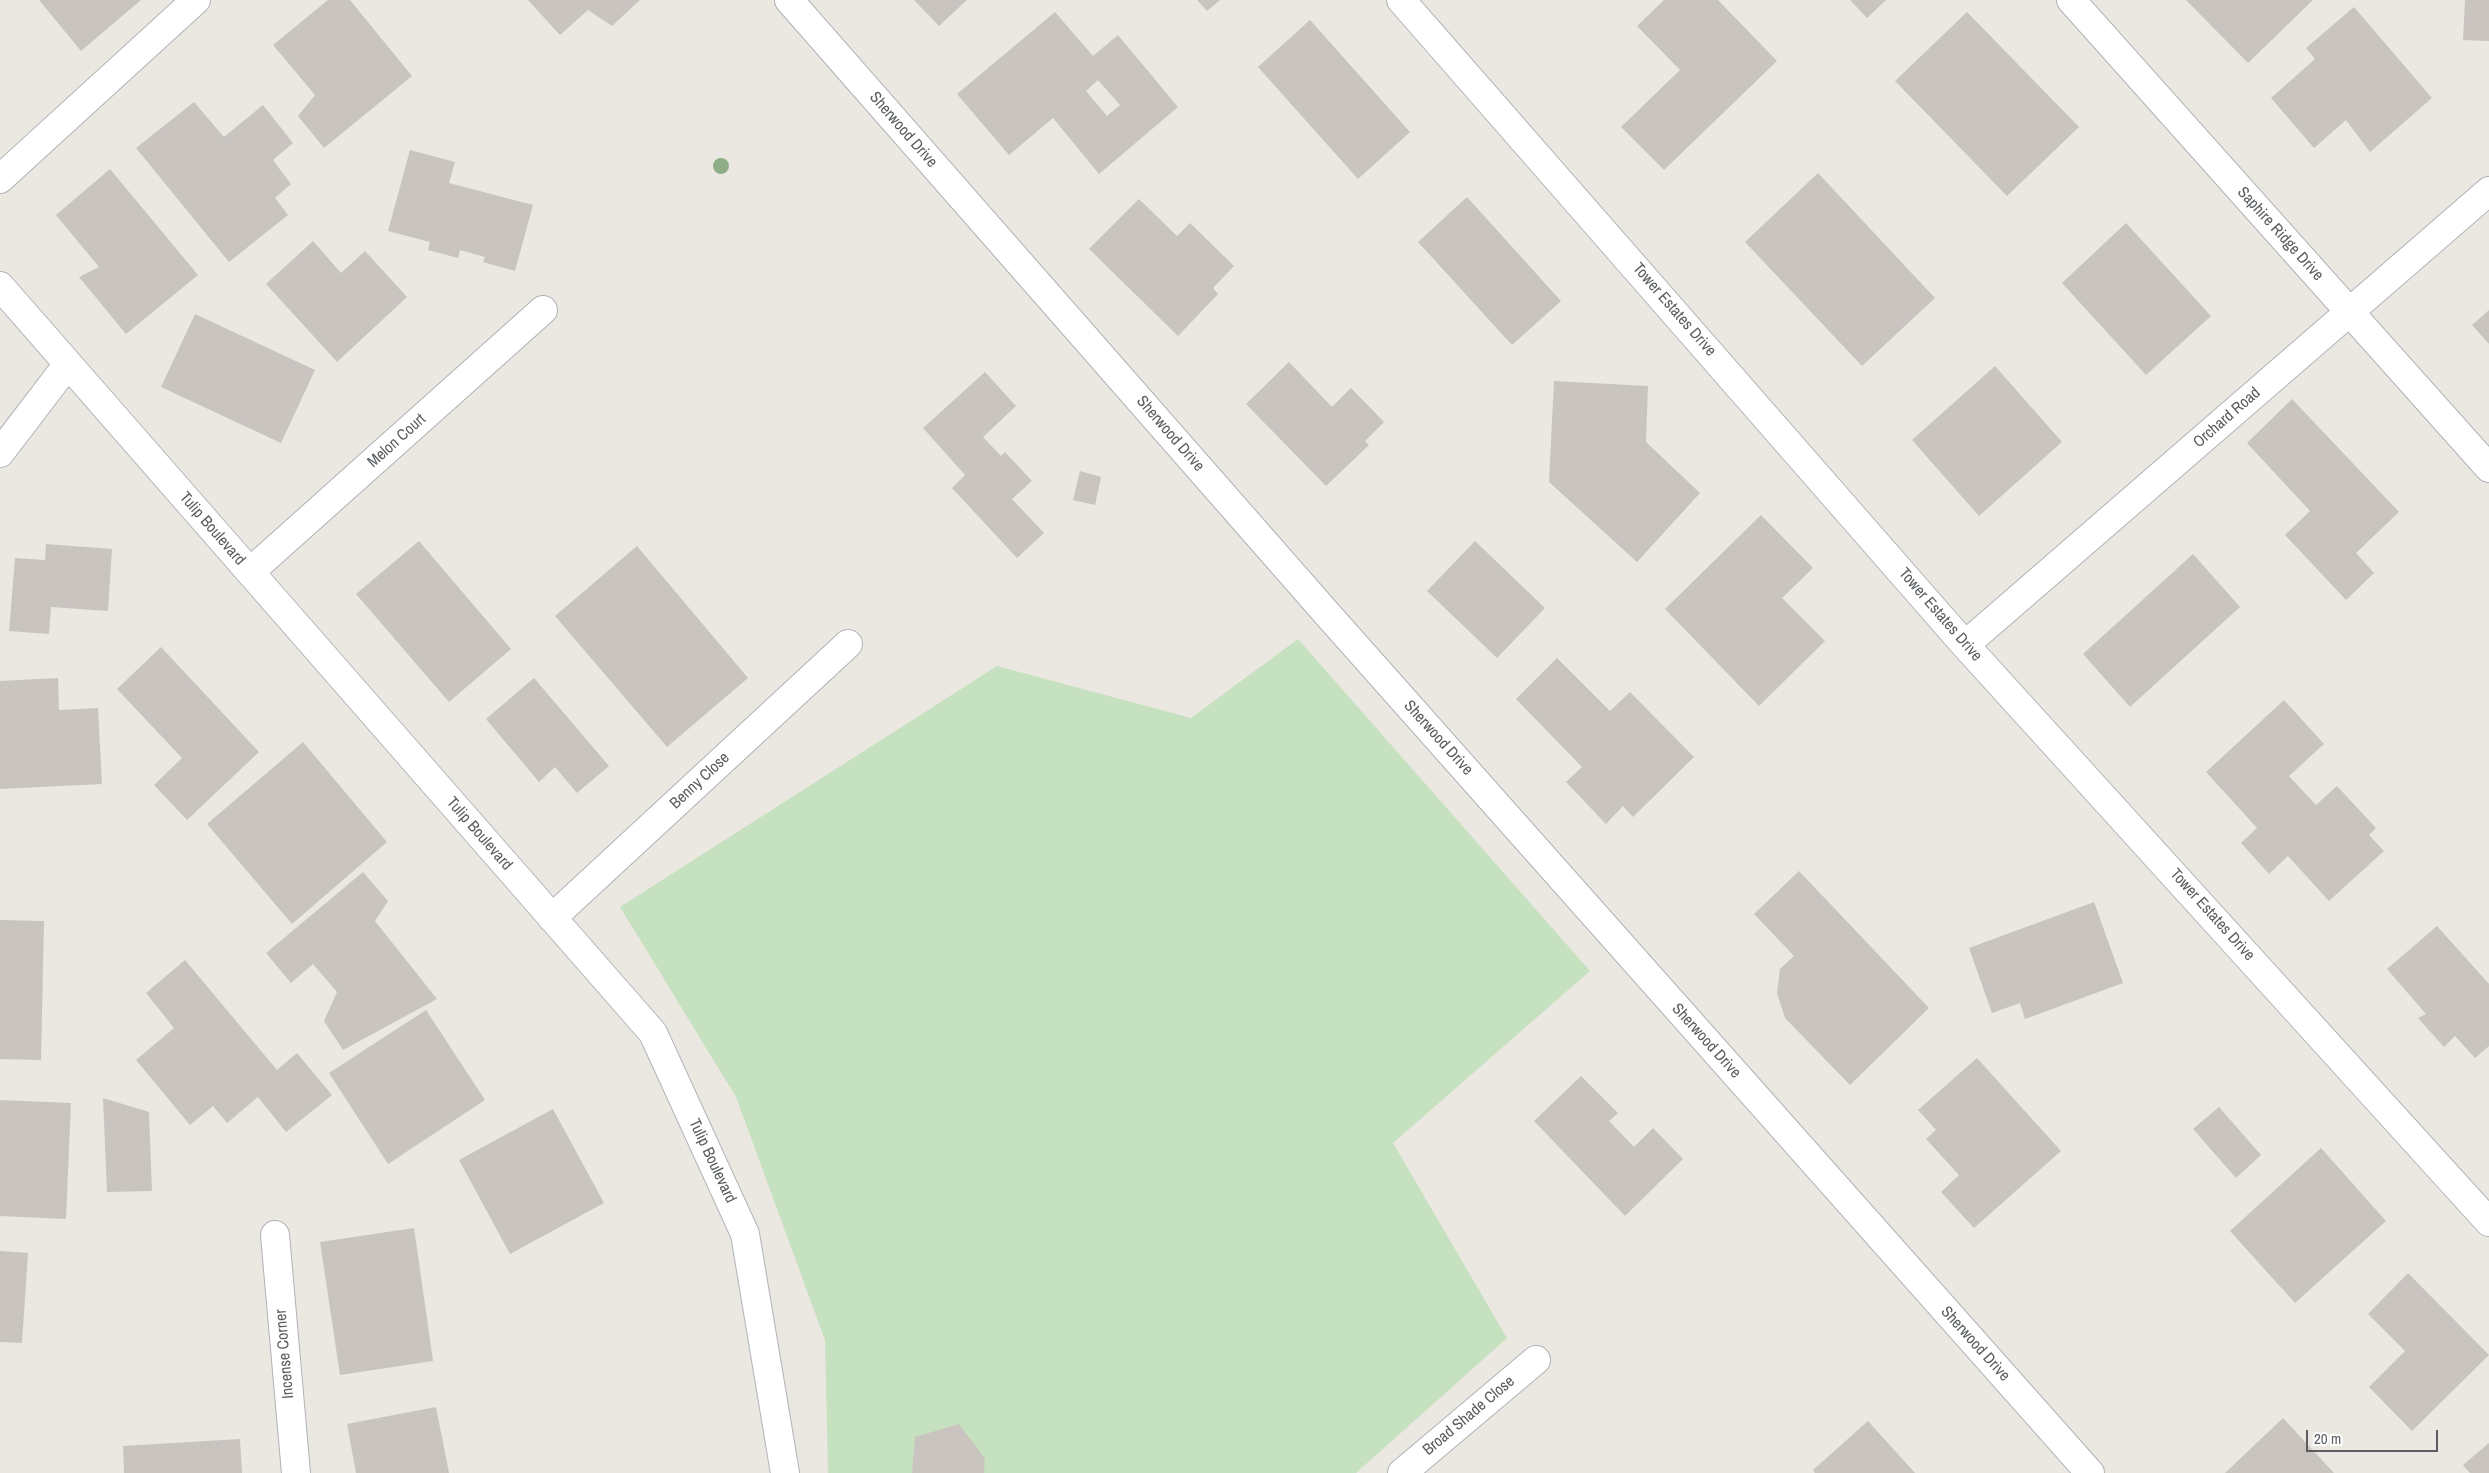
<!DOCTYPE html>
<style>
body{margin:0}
#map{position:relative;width:2489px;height:1473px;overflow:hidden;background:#ebe7e1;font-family:"Archivo Narrow",sans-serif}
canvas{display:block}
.scale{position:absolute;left:2306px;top:1430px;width:132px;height:22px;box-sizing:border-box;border:2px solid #5a5e61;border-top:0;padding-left:6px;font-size:15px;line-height:18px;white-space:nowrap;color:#5a5e61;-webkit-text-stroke:4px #fff;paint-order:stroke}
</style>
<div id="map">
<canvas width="2489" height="1473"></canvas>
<div class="scale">20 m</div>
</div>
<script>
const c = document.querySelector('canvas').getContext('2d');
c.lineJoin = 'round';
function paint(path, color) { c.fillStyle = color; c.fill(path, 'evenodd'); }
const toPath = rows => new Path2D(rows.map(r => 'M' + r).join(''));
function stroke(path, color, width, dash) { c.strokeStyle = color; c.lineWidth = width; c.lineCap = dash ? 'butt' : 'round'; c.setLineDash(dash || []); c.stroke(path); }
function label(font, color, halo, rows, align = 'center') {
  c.font = font + ' "Archivo Narrow",sans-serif'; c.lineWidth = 4; c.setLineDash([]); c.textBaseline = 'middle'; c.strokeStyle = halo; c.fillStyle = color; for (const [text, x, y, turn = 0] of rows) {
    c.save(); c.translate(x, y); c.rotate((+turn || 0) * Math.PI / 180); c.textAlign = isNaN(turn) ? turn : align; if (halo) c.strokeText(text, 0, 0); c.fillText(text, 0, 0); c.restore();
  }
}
const green = toPath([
 [1298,639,1590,971,1393,1143,1507,1338,1356,1473,828,1473,825,1340,736,1097,620,907,997,666,1191,718]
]);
const building = toPath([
 [39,0,141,0,81,51],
 [328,0,350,0,412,76,324,148,298,116,315,95,273,45],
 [528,0,640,0,612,26,588,10,560,35],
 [914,0,967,0,939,26],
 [1197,0,1220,0,1207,11],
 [1664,0,1718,0,1777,61,1664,170,1621,127,1680,70,1637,26],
 [1850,0,1886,0,1867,18],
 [2186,0,2313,0,2248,63],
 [2465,0,2489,0,2489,41,2463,40],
 [2354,7,2432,98,2370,152,2346,120,2314,148,2271,98,2315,59,2306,48],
 [1055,12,1093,56,1118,35,1178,107,1099,174,1053,118,1009,155,957,94],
 [1098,80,1120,105,1107,116,1086,91],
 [1967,12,2079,127,2007,196,1895,81],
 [1310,20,1410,132,1358,179,1258,67],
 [194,102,224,137,263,105,293,143,273,160,291,184,275,198,288,215,229,262,136,148],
 [410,150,455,162,449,183,533,205,515,271,483,262,485,257,460,250,458,258,428,250,430,242,388,231],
 [110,169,198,275,126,334,79,277,99,267,56,215],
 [1818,173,1935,298,1862,366,1745,242],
 [1467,197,1561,301,1512,345,1418,242],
 [1139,199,1177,236,1190,223,1234,266,1213,288,1218,294,1178,336,1089,249],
 [2126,223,2211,316,2146,375,2062,283],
 [313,241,341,273,365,251,407,297,337,362,266,284],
 [2489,310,2489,344,2472,325],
 [195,314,315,370,281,443,161,387],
 [1289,362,1332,407,1351,388,1384,422,1365,441,1369,445,1326,486,1246,404],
 [1995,366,2062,442,1979,516,1912,440],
 [985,372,1016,406,983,437,1001,456,1005,452,1032,481,1012,499,1044,533,1017,558,952,488,965,475,923,428],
 [1554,381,1648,386,1646,442,1700,493,1637,562,1549,482],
 [2292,399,2399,512,2356,553,2374,573,2346,600,2285,535,2310,511,2247,443],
 [1080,471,1101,477,1095,505,1073,500],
 [1761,515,1813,568,1782,598,1825,641,1759,706,1665,609],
 [419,541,511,649,449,702,356,594],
 [1475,541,1545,608,1497,658,1427,591],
 [46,544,112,549,108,611,51,607,49,634,9,631,15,558,45,560],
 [637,546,748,678,667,747,555,616],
 [2193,554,2240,607,2130,707,2083,654],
 [161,647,259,752,187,820,154,785,182,758,117,689],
 [1557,658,1610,711,1630,692,1694,757,1633,817,1623,806,1606,824,1566,782,1582,767,1516,699],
 [58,678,59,710,98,708,102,784,0,789,0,681],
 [534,678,609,766,577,793,555,767,539,782,486,719],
 [2284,700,2324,744,2289,776,2316,805,2337,786,2376,828,2369,835,2384,851,2329,901,2288,856,2269,874,2241,843,2257,828,2206,772],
 [303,742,387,842,292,924,207,824],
 [1799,871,1929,1008,1850,1085,1785,1018,1777,993,1780,969,1794,956,1754,914],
 [363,872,388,901,375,921,437,999,343,1050,324,1021,337,992,313,964,291,983,266,953],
 [2094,902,2123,983,2025,1019,2020,1003,1992,1013,1969,948],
 [0,920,44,921,41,1060,0,1059],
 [2437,926,2489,984,2489,1046,2475,1058,2455,1036,2444,1047,2418,1018,2426,1014,2387,969],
 [185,960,277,1070,297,1053,332,1095,286,1132,258,1097,227,1123,213,1106,190,1125,136,1060,174,1028,146,993],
 [426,1010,485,1100,388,1164,329,1073],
 [1977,1058,2061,1151,1974,1228,1941,1192,1959,1175,1926,1139,1936,1130,1918,1110],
 [1581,1076,1618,1113,1609,1121,1634,1147,1653,1128,1683,1159,1625,1216,1534,1121],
 [103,1098,149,1112,152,1191,107,1192],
 [0,1100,71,1103,66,1219,0,1216],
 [2219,1107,2261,1155,2236,1178,2193,1129],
 [553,1109,604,1203,510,1254,459,1160],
 [2321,1148,2386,1221,2295,1303,2230,1231],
 [414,1228,433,1361,340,1375,320,1242],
 [0,1251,28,1253,22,1343,0,1342],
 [2408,1273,2489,1355,2412,1431,2369,1387,2405,1351,2368,1314],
 [436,1407,449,1473,356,1473,347,1424],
 [2283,1418,2334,1473,2225,1473],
 [1868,1421,1915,1473,1815,1473,1813,1470],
 [959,1424,985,1459,984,1473,912,1473,915,1437],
 [240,1439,242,1473,124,1473,123,1446],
 [2489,1443,2489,1473,2470,1473,2463,1465]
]);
const street = toPath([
 [789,0,1329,616,2090,1473],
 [1401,0,1965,645,2489,1222],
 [2071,0,2489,468],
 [0,179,196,0],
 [0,453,68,364],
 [250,572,543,310],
 [1965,645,2489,191],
 [552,918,848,644],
 [275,1235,296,1473],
 [1402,1473,1536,1360]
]);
const secondary = toPath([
 [0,286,653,1033,745,1234,785,1473]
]);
const trees = [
 [721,166]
];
const streetNames = [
 ["Sherwood Drive",903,130,49],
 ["Saphire Ridge Drive",2280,234,48],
 ["Tower Estates Drive",1674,310,49],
 ["Orchard Road",2227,418,-41],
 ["Sherwood Drive",1170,434,49],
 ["Melon Court",397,441,-42],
 ["Tulip Boulevard",212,529,49],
 ["Tower Estates Drive",1940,615,49],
 ["Sherwood Drive",1438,738,48],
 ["Benny Close",700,781,-43],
 ["Tulip Boulevard",479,834,49],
 ["Tower Estates Drive",2212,915,48],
 ["Sherwood Drive",1706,1041,48],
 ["Tulip Boulevard",712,1161,65],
 ["Sherwood Drive",1975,1344,48],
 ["Incense Corner",285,1354,-95],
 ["Broad Shade Close",1469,1416,-40]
];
paint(green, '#c6e1bf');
paint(building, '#c9c4c0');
stroke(street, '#afb3b6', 30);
stroke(secondary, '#b1b5b8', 30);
stroke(street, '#fff', 28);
stroke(secondary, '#fff', 28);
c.fillStyle = '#90ae85';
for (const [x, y] of trees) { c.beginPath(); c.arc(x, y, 8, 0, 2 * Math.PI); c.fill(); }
label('16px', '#5a5e61', '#fff', streetNames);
</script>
